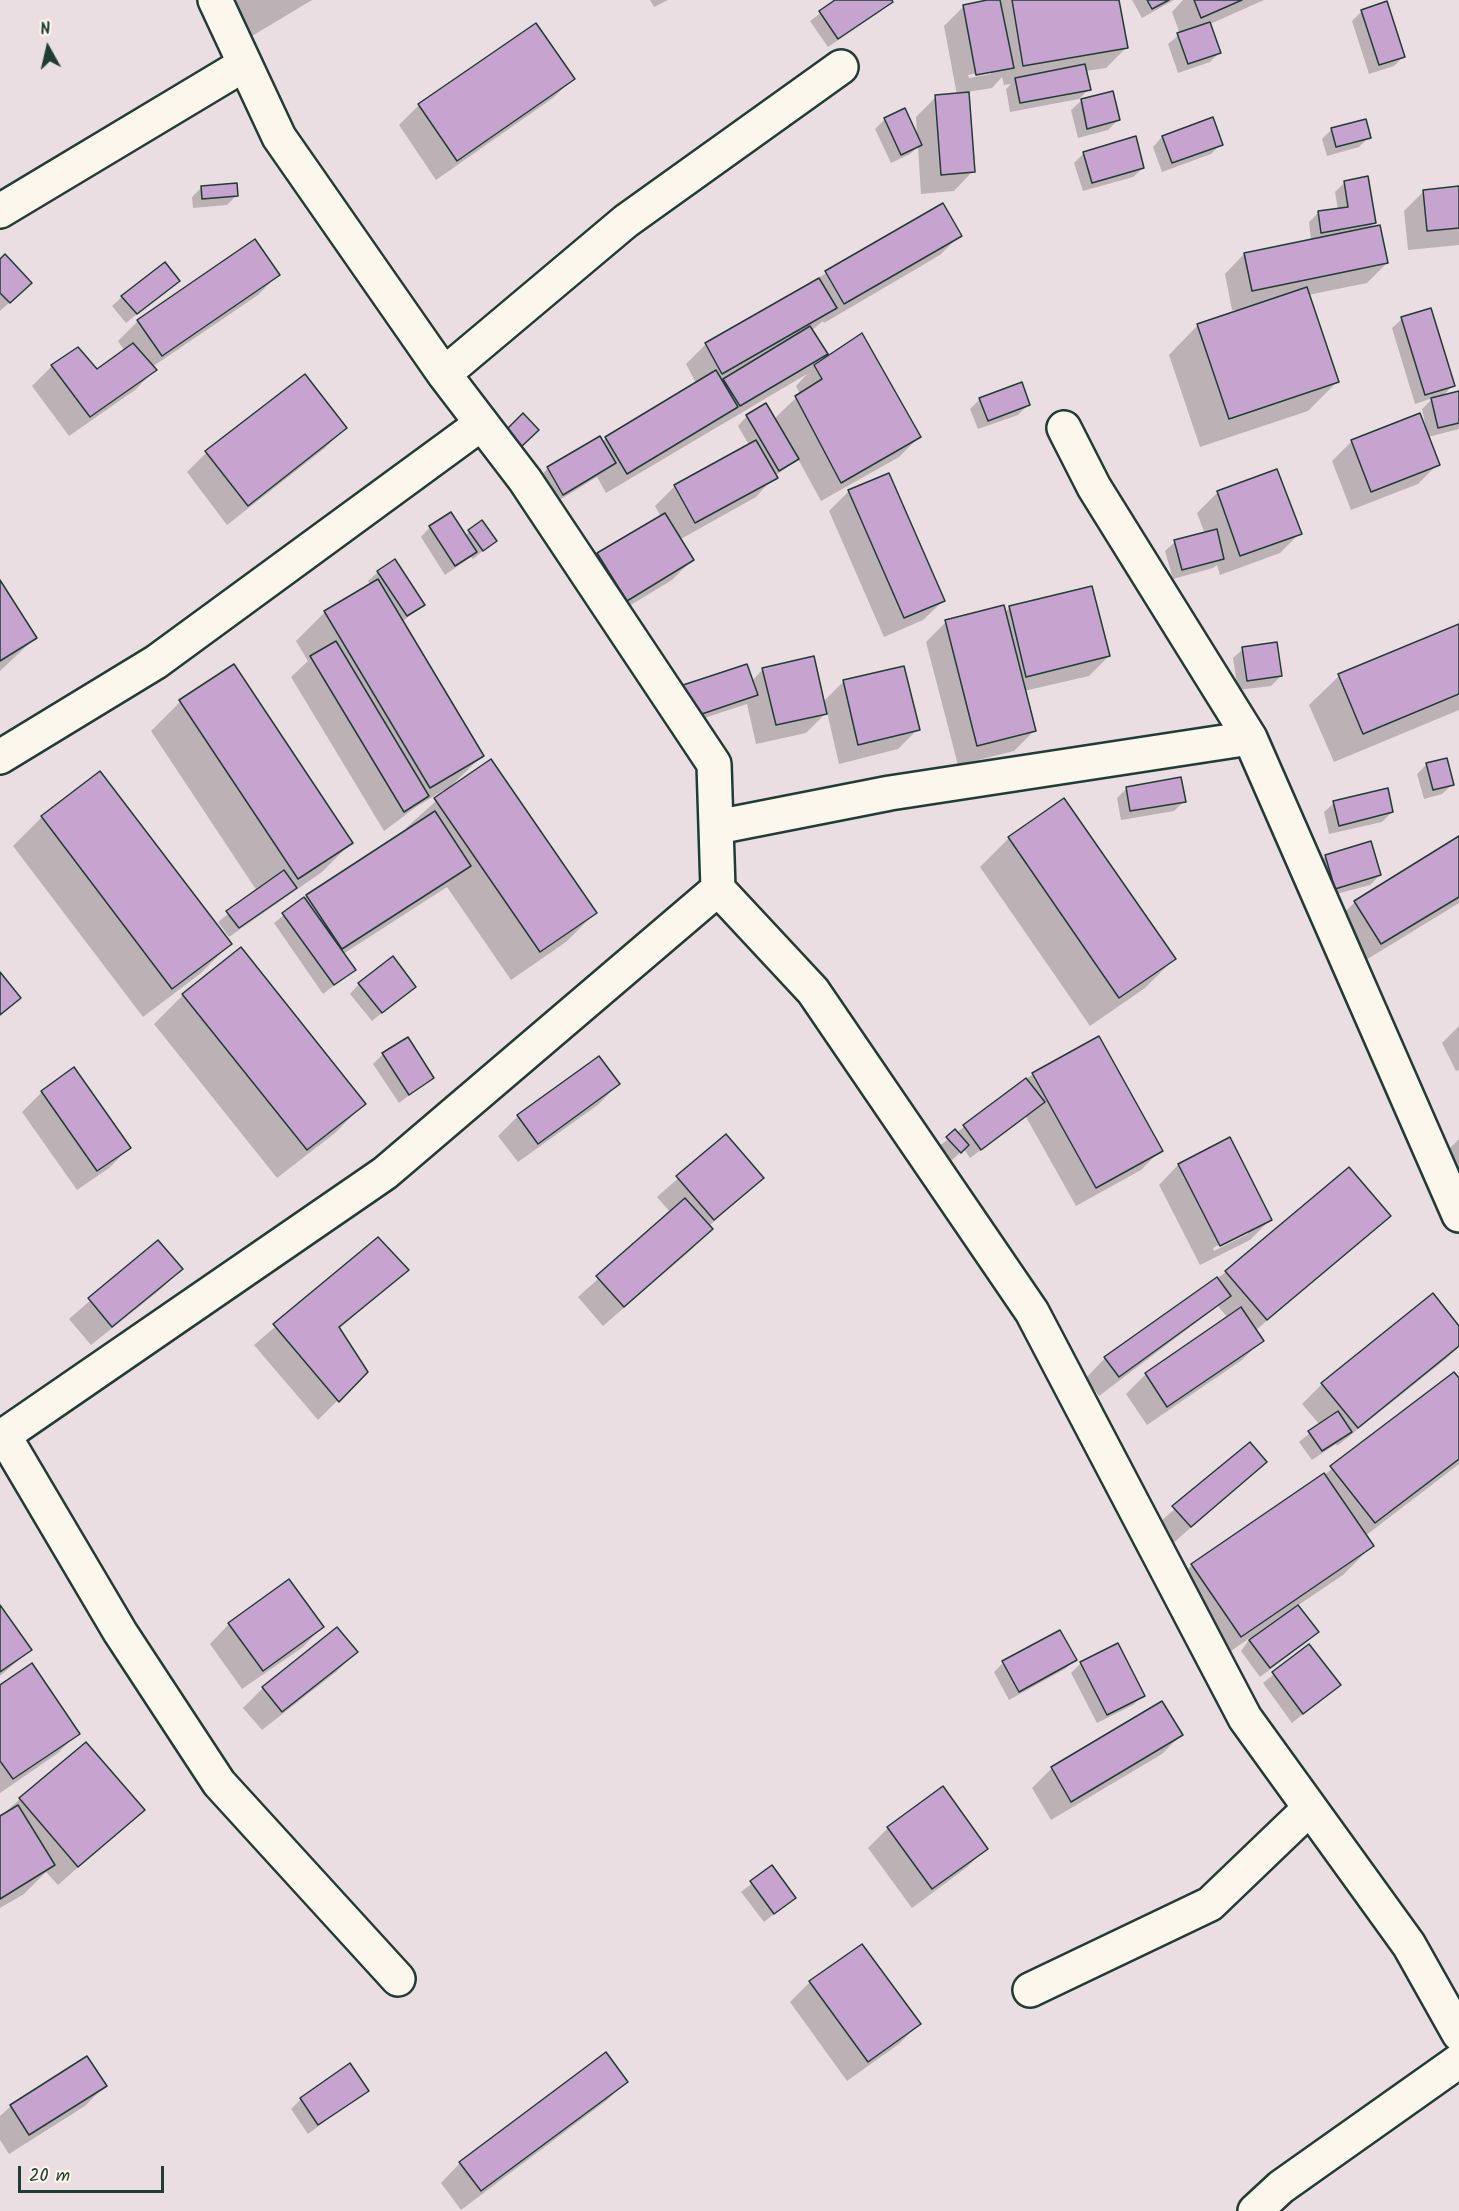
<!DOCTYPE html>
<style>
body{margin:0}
#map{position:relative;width:1459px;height:2211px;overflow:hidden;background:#ebdee3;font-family:Kalam,sans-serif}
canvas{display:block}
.north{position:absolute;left:18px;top:18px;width:60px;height:60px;-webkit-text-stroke:4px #fbf7ec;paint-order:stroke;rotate:352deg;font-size:16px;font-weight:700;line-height:24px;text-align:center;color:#1f3d34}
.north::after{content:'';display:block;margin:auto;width:21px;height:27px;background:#1f3d34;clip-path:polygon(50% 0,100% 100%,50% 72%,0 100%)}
.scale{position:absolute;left:18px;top:2166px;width:146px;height:27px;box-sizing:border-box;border:3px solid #1f3d34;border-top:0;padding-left:8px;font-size:18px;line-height:21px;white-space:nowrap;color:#1f3d34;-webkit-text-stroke:4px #fbf7ec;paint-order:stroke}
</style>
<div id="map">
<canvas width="1459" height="2211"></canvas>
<div class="north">N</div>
<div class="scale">20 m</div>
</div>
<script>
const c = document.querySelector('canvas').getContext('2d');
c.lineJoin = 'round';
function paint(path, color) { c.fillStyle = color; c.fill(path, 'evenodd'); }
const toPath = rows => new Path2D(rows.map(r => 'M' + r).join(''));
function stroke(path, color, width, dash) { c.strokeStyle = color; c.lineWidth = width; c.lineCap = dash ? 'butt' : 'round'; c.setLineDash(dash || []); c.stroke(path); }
const shadow = toPath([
 [231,0,312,0,252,36],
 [650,0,668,0,654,7],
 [838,0,890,0,891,2,881,11,828,47,810,21],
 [994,0,1117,0,1126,48,1106,68,1085,71,1089,89,1079,99,1010,112,1006,89,1011,84,1004,85,1002,77,992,88,967,92,973,171,954,191,921,194,918,147,910,154,891,163,875,129,885,119,917,137,916,117,936,97,957,95,944,26,964,6],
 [991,71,991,74,969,78,968,75],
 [1132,0,1174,0,1142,18],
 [1183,0,1264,0,1210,24,1220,52,1210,62,1178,73,1168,44,1180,34,1172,12],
 [1362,11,1404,56,1394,66,1369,74,1352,21],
 [535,25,573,79,553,98,436,180,399,125,419,105],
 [1112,92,1118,120,1108,130,1078,138,1071,110,1081,101],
 [1332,129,1369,137,1359,147,1327,156,1322,139],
 [1162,137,1221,144,1211,154,1162,172,1153,147],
 [1084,153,1143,168,1133,177,1083,191,1074,163],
 [1344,183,1375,222,1368,229,1387,263,1367,283,1308,295,1337,382,1308,411,1200,447,1169,355,1198,325,1242,310,1232,310,1225,274,1244,254,1311,240,1309,222,1319,212,1338,210,1335,192],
 [202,187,237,195,227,205,193,208,192,197],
 [1459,187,1459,245,1408,250,1404,211,1424,191],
 [942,205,960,235,940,255,824,323,823,321,811,331,826,354,815,364,919,437,899,457,821,501,798,459,775,476,756,497,679,540,692,560,672,580,606,620,579,574,598,555,661,517,655,506,675,486,749,445,738,426,747,416,774,419,800,394,796,386,807,374,606,493,597,477,553,504,539,478,548,468,601,442,696,383,686,364,706,344],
 [254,241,278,275,258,295,152,367,155,370,135,390,69,436,32,386,52,366,97,371,124,350,118,341,138,321],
 [0,262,20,293,0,311],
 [178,281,126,323,112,306,122,297],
 [1402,319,1453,385,1442,397,1459,393,1459,429,1428,437,1438,464,1418,484,1351,510,1332,461,1352,441,1426,428,1422,409,1433,398,1415,404,1392,328],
 [980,399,1028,405,1018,415,978,429,970,409],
 [345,428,325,448,227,525,187,472,206,453],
 [1276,471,1300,533,1280,553,1220,575,1217,565,1213,568,1173,579,1165,551,1175,542,1205,534,1197,513,1217,493],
 [849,491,943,601,923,620,884,637,829,511],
 [482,522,495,541,473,559,471,557,445,575,421,537,430,527,464,536],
 [378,572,423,605,402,622,482,756,451,786,595,913,566,942,511,980,447,887,343,954,354,970,323,994,274,923,307,896,408,830,406,828,446,792,444,790,416,807,384,831,291,677,308,661,296,641,325,612,370,585,368,581],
 [0,582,35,638,0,671],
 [1091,588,1109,656,1089,676,1024,691,1034,731,1014,751,958,765,926,642,946,622,1005,613,1009,608],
 [1459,626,1459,710,1334,762,1309,705,1339,676],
 [1243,649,1281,676,1271,686,1238,690,1233,658],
 [233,666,351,843,322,872,229,937,218,922,257,891,151,731,180,702],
 [763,669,823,702,844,681,918,729,898,749,839,764,827,712,806,733,756,744,747,704,680,726,752,681],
 [1427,764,1452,785,1442,794,1424,799,1417,774],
 [1127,788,1184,801,1174,811,1121,820,1117,798],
 [1334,803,1392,812,1382,822,1329,834,1324,812],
 [42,817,230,944,201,973,143,1017,13,846],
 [1009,838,1174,959,1145,988,1090,1026,980,867],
 [1459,838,1459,903,1361,963,1335,922,1355,902],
 [1326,856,1380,875,1370,885,1325,897,1316,866],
 [359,984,414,987,372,1021,350,994],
 [183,995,364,1104,335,1133,277,1178,154,1024],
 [1459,1026,1459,1070,1456,1071,1442,1043],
 [383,1054,432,1078,399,1103,373,1064],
 [1033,1074,1161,1150,1141,1170,1076,1206,1026,1117,970,1158,964,1149,950,1162,938,1147],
 [618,1084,599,1104,518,1162,498,1136,518,1116],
 [42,1092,129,1148,109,1168,77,1190,22,1112],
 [726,1136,762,1178,709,1226,711,1229,692,1249,603,1326,578,1297,671,1213,657,1197],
 [1229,1139,1270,1220,1250,1240,1200,1265,1159,1185,1178,1165],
 [1248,1230,1248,1234,1214,1251,1213,1248],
 [1458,1140,1459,1140,1459,1189,1448,1150],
 [1389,1216,1255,1331,1262,1340,1242,1360,1147,1425,1126,1394,1146,1374,1228,1318,1218,1306,1099,1396,1086,1378,1105,1358,1226,1272],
 [378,1239,407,1270,339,1329,366,1372,318,1420,254,1345],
 [158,1242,181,1269,161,1289,91,1345,69,1319],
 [1459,1328,1459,1346,1447,1358,1337,1446,1336,1444,1312,1460,1299,1442,1320,1425,1302,1404,1322,1384],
 [1454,1374,1459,1380,1459,1464,1365,1536,1372,1546,1343,1575,1297,1606,1317,1632,1307,1642,1260,1677,1241,1651,1251,1637,1211,1665,1163,1594,1192,1565,1324,1475],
 [1250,1444,1265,1462,1170,1546,1154,1527],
 [0,1608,30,1650,0,1676],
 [229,1624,322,1627,303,1647,242,1689,210,1644],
 [337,1629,356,1652,336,1672,262,1730,243,1708,263,1688],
 [1309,1646,1339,1685,1292,1723,1263,1683],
 [1075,1660,1065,1669,1009,1700,994,1672,1003,1663],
 [1081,1663,1143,1695,1133,1705,1097,1723,1071,1673],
 [0,1687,78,1733,58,1753,0,1793],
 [1181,1735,1162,1754,1051,1820,1032,1788,1052,1768],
 [20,1799,143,1810,58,1885,46,1872,24,1894,0,1908,0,1817],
 [888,1828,986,1849,966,1868,912,1908,868,1848],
 [772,1868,794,1898,764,1922,741,1892],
 [861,1946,919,2024,899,2044,847,2081,790,2002,810,1982],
 [626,2082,606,2101,461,2210,441,2183,460,2163],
 [105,2086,85,2106,9,2154,0,2140,0,2116,11,2106],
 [367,2090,308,2134,291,2109,301,2099]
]);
const building = toPath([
 [835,0,892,0,893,2,838,39,819,11,835,0],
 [987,0,1000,0,1014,68,976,75,963,5,987,0],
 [1012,0,1119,0,1128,48,1023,66,1012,0],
 [1147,0,1169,0,1152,9,1147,0],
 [1194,0,1242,0,1201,18,1194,0],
 [1387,1,1405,57,1379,65,1361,10,1387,1],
 [1210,22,1221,53,1188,64,1177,33,1210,22],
 [536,23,575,79,457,161,418,104,536,23],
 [1085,64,1091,90,1020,103,1015,78,1085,64],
 [1113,91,1120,120,1087,129,1081,99,1113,91],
 [969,92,975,172,941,175,935,95,969,92],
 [905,108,922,145,901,155,884,118,905,108],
 [1213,117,1223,145,1172,163,1162,136,1213,117],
 [1366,119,1371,138,1336,147,1331,128,1366,119],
 [1136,136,1144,168,1092,183,1083,152,1136,136],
 [1368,176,1376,223,1321,233,1318,211,1348,207,1344,181,1368,176],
 [237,183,238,196,202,199,201,186,237,183],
 [1459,186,1459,228,1427,231,1423,190,1459,186],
 [943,203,962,236,844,304,825,271,943,203],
 [1380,225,1388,263,1252,291,1244,253,1380,225],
 [255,239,280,275,162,356,137,320,255,239],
 [5,254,32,283,10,303,0,293,0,259,5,254],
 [165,262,180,281,137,314,121,296,165,262],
 [819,278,837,308,722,374,705,343,819,278],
 [1307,287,1339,382,1229,419,1197,324,1307,287],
 [1431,308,1455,386,1425,395,1401,317,1431,308],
 [810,326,828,354,740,406,723,379,810,326],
 [862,333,921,437,841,483,795,396,822,379,814,365,862,333],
 [133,343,157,370,90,417,51,365,78,347,97,369,133,343],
 [716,370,738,407,627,474,605,437,716,370],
 [305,374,347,428,248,506,205,451,305,374],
 [1022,382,1030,405,988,421,979,398,1022,382],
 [1459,391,1459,423,1438,428,1431,398,1459,391],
 [766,403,799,459,779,471,746,415,766,403],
 [523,413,539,430,521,447,505,431,523,413],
 [1420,413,1440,465,1371,492,1351,440,1420,413],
 [600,436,616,463,563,495,547,467,600,436],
 [756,440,778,478,695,523,674,485,756,440],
 [1277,469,1302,534,1240,556,1217,491,1277,469],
 [889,473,945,601,904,618,848,490,889,473],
 [451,512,477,552,455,566,429,526,451,512],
 [665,513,694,560,627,601,597,553,665,513],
 [482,520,497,541,483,551,468,530,482,520],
 [1217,529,1224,559,1182,570,1174,540,1217,529],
 [395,559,425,605,407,616,377,571,395,559],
 [378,579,484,756,430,788,324,611,378,579],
 [0,580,37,638,0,661,0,580],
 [1092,586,1110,656,1026,677,1009,606,1092,586],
 [1004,605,1036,731,977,746,945,620,1004,605],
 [1459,624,1459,694,1363,734,1338,674,1459,624],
 [336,641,429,796,404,812,310,656,336,641],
 [1277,642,1282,676,1247,681,1242,647,1277,642],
 [814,656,827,714,776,725,762,668,814,656],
 [234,664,353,843,298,879,179,700,234,664],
 [747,664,758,695,690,718,680,686,747,664],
 [904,666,920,730,858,745,843,680,904,666],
 [1447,758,1454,785,1433,790,1426,763,1447,758],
 [491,759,597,913,540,952,434,798,491,759],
 [100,771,232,944,172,989,41,816,100,771],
 [1181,777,1186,802,1130,811,1126,787,1181,777],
 [1388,788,1393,812,1339,826,1333,801,1388,788],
 [1064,798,1176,959,1119,998,1008,837,1064,798],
 [435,811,471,866,342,949,306,895,435,811],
 [1459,836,1459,897,1381,944,1354,901,1459,836],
 [1371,841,1381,875,1335,889,1325,855,1371,841],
 [284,870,297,888,239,928,226,911,284,870],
 [304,897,356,970,334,985,282,913,304,897],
 [241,947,366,1104,307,1150,182,994,241,947],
 [393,956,416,987,382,1013,358,983,393,956],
 [0,972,21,998,0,1015,0,972],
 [1099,1036,1163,1151,1096,1188,1032,1073,1099,1036],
 [408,1037,434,1078,409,1095,382,1053,408,1037],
 [599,1056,620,1084,538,1144,517,1115,599,1056],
 [74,1067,131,1148,97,1171,41,1091,74,1067],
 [1026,1078,1045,1102,981,1150,963,1125,1026,1078],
 [955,1129,969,1145,961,1153,946,1137,955,1129],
 [726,1134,764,1178,714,1220,676,1176,726,1134],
 [1230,1137,1272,1220,1220,1246,1178,1164,1230,1137],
 [1349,1167,1391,1216,1267,1320,1225,1271,1349,1167],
 [685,1198,713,1229,624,1307,596,1276,685,1198],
 [378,1237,409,1270,339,1327,368,1372,339,1402,273,1324,378,1237],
 [158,1240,183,1269,112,1327,88,1298,158,1240],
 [1217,1277,1231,1296,1119,1377,1104,1357,1217,1277],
 [1433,1293,1459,1326,1459,1346,1358,1428,1321,1383,1433,1293],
 [1241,1307,1264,1341,1167,1407,1145,1373,1241,1307],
 [1454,1372,1459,1378,1459,1459,1375,1523,1330,1466,1454,1372],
 [1338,1411,1352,1432,1322,1451,1308,1431,1338,1411],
 [1250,1442,1267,1462,1191,1527,1172,1506,1250,1442],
 [1324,1473,1374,1546,1241,1637,1191,1564,1324,1473],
 [289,1579,324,1627,263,1671,228,1623,289,1579],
 [0,1605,32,1650,0,1672,0,1605],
 [1298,1605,1319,1632,1270,1668,1249,1640,1298,1605],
 [337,1627,358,1652,282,1712,262,1687,337,1627],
 [1060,1630,1077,1660,1019,1692,1002,1661,1060,1630],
 [1118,1643,1145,1696,1107,1715,1080,1662,1118,1643],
 [1309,1644,1341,1685,1303,1714,1272,1672,1309,1644],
 [32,1663,80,1734,13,1779,0,1761,0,1685,32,1663],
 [1162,1701,1183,1735,1071,1802,1051,1767,1162,1701],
 [86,1742,145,1810,78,1867,19,1798,86,1742],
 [943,1786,988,1849,932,1889,887,1827,943,1786],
 [18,1805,55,1865,0,1899,0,1816,18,1805],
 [772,1865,796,1898,774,1914,750,1881,772,1865],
 [862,1944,921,2024,868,2062,809,1981,862,1944],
 [606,2052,628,2082,481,2191,459,2162,606,2052],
 [87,2056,107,2086,29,2135,10,2105,87,2056],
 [350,2063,369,2091,318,2125,300,2098,350,2063]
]);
const minor = toPath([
 [215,0,279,137,444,374,525,480,714,764,718,889,813,991,1032,1312,1245,1718,1409,1945,1459,2034],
 [0,211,245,64],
 [444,374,626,221,841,67],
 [1064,428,1094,487,1250,738],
 [0,757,156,662,481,424],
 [717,827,890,793,1250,738,1459,1215],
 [3,1434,120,1632,219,1783,398,1979],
 [0,1438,385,1173,718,889],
 [1030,1990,1210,1904,1310,1808],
 [1255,2211,1281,2187,1459,2061]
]);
paint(shadow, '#0003');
paint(building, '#c6a4cf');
stroke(building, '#1f3d34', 1.5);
stroke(minor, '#1f3d34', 38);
stroke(minor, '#fbf7ec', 33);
</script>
